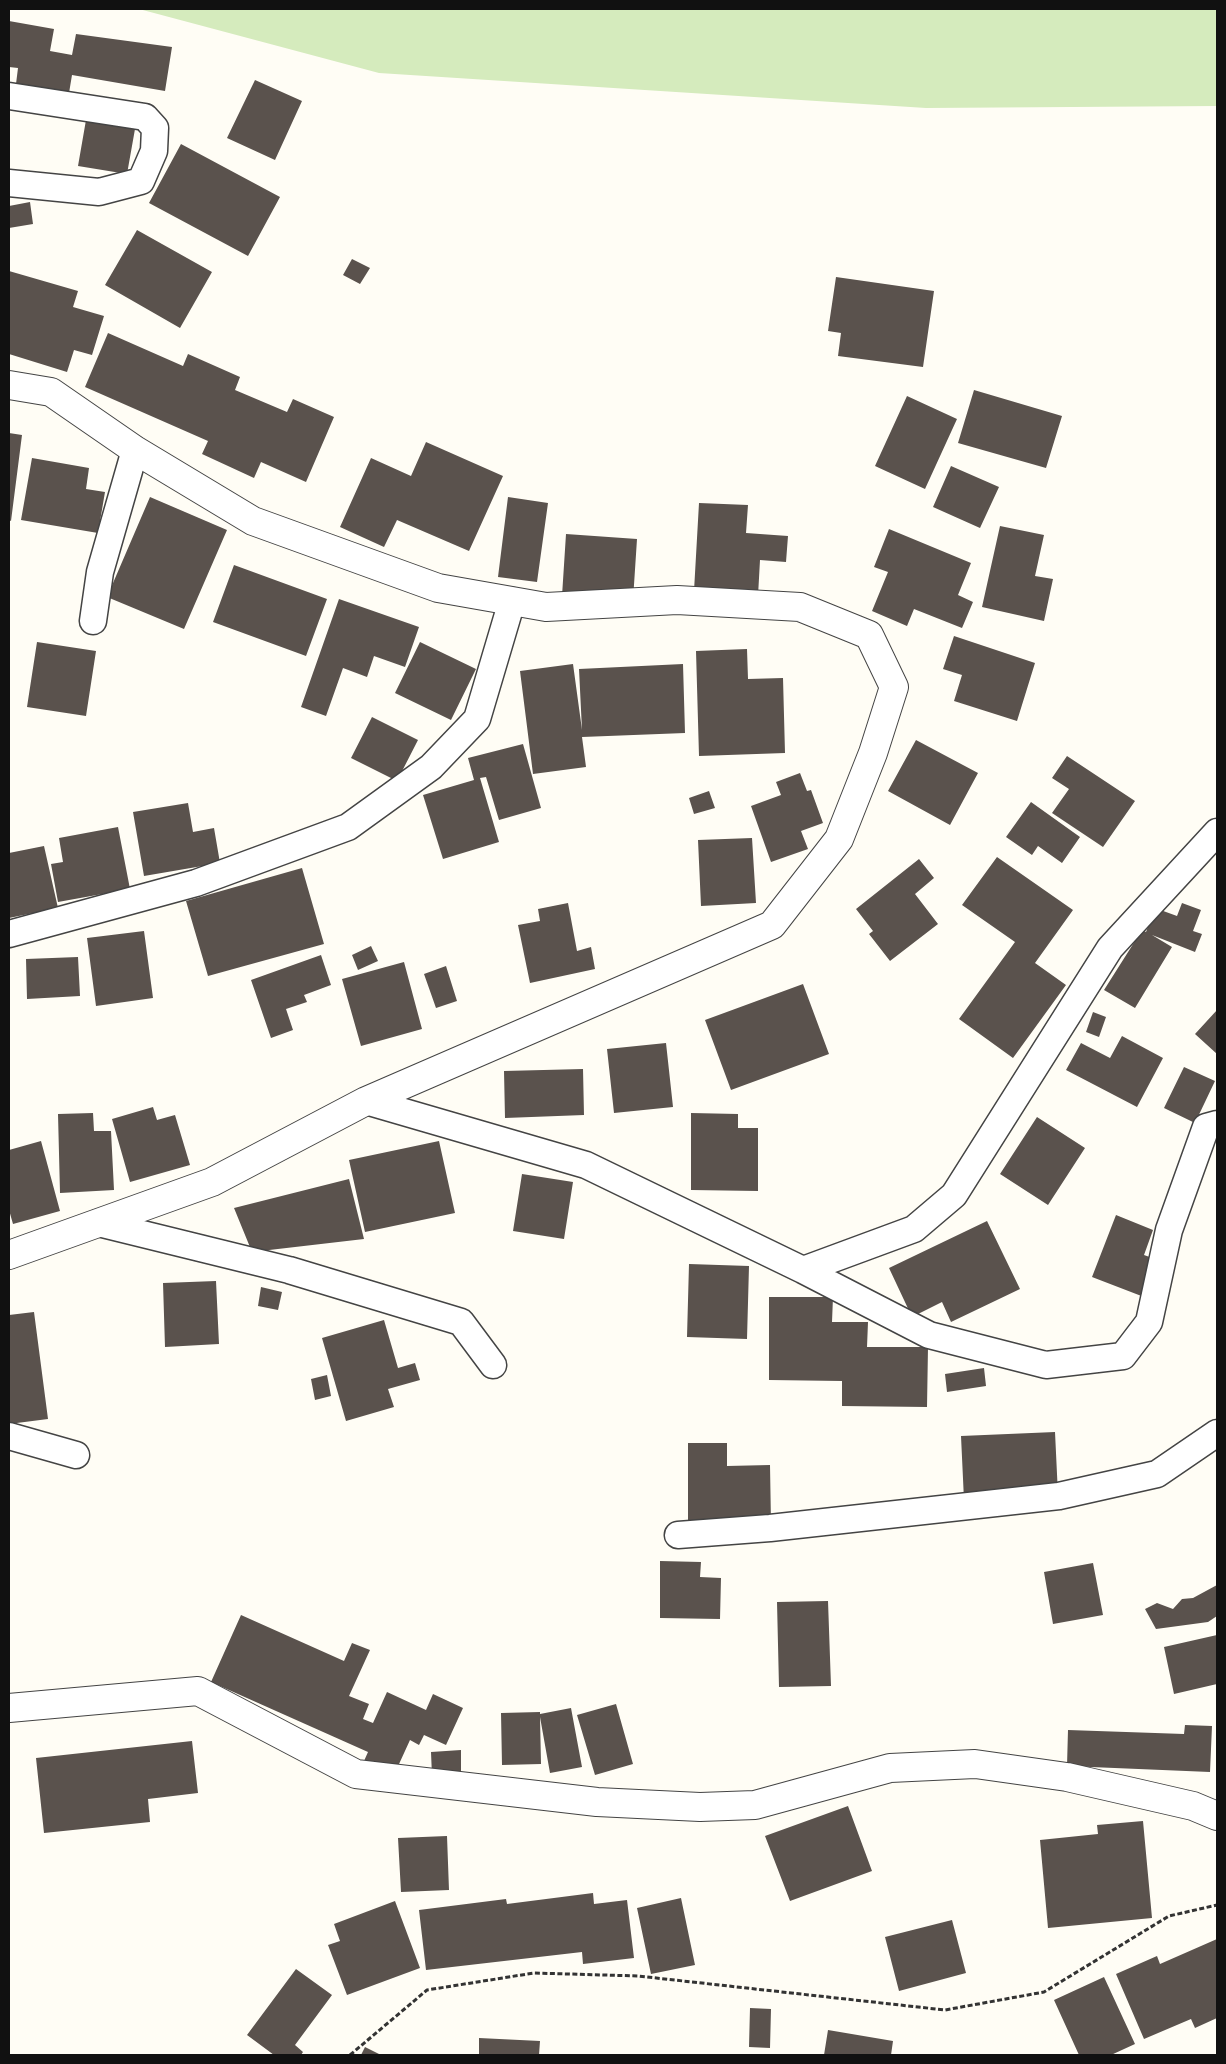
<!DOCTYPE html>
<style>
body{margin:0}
#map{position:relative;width:1226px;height:2064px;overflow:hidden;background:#fffdf5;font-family:"Times New Roman",serif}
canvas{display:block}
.frame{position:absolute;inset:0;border:10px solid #111;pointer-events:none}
</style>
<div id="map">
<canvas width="1226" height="2064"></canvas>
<div class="frame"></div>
</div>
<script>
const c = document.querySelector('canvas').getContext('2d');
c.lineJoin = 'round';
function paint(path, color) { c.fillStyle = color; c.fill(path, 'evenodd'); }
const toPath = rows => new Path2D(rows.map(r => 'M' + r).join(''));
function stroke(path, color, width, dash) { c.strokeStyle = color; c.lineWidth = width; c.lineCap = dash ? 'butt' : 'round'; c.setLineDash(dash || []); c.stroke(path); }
const green = toPath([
 [139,9,1217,9,1217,106,926,108,379,73]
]);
const building = toPath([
 [9,21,54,29,50,51,72,55,76,34,172,47,165,91,72,75,69,93,16,84,18,68,9,67],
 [255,80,302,101,275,160,227,138],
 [86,120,135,129,127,174,78,166],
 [181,144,280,197,248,256,149,203],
 [30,202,33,224,9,228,9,206],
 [137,230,212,272,180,328,105,285],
 [352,259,370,268,360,284,343,275],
 [9,271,78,291,73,307,104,316,92,355,74,350,67,372,9,354],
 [836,277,934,291,923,367,838,356,841,333,828,331],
 [108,333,183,366,188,354,240,377,235,390,287,412,293,399,334,417,306,482,261,462,254,478,202,454,208,441,85,387],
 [974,390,1062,416,1046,468,958,443],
 [907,396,957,419,925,489,875,466],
 [9,433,22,435,11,521,9,520],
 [426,442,503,476,469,551,397,520,384,547,340,527,371,458,411,476],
 [32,458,89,468,86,489,105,492,98,533,21,520],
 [951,466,999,487,980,528,933,507],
 [150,497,227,530,184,629,107,597],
 [508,497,548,503,537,582,498,577],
 [699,503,748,505,746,533,788,536,786,562,760,560,758,596,694,591],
 [1000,526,1044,535,1035,576,1053,579,1044,621,982,607],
 [889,529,971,563,958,595,973,602,962,628,914,609,907,626,872,611,888,572,874,567],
 [566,534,637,539,633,600,562,596],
 [234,565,327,599,306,656,213,622],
 [339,599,419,627,405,667,374,656,367,677,343,668,326,716,301,707],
 [954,636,1035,663,1017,721,954,701,962,675,943,669],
 [37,642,96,651,86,716,27,707],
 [420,642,476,669,451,720,395,693],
 [747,649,748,679,783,678,785,753,699,756,696,651],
 [573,664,582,730,579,669,683,664,685,733,582,737,586,767,533,774,520,671],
 [372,717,418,740,397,781,351,758],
 [916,740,978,773,950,825,888,791],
 [523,744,541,808,499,820,486,777,480,778,499,842,443,859,423,795,474,780,468,758],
 [1067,756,1135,801,1103,847,1052,813,1069,789,1052,778],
 [800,773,807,791,811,790,823,823,801,831,808,849,771,862,751,806,781,795,776,782],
 [709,791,715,808,694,814,689,798],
 [1031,802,1080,837,1062,863,1038,846,1032,855,1006,837],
 [188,803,193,832,214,828,220,863,144,876,133,812],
 [118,827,130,889,58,902,51,864,63,862,59,838],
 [752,838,756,903,701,906,698,840],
 [44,846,58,908,9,918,9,853],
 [997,857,1073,910,1035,963,1066,985,1013,1058,959,1019,1015,942,962,905],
 [919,859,934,878,915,894,938,924,890,961,869,934,873,931,856,909],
 [302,868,324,944,208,976,186,901],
 [568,903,577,951,591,947,595,969,530,983,518,925,540,921,538,909],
 [1182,903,1201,910,1193,931,1202,934,1195,952,1152,935,1172,947,1135,1008,1104,990,1142,930,1146,932,1155,908,1177,916],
 [144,931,153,998,96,1006,87,938],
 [371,946,378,961,358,970,352,955],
 [321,955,331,985,304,995,307,1002,286,1009,293,1030,271,1038,251,980],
 [78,957,80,996,27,999,26,959],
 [404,962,422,1029,361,1046,342,979],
 [446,966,457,1001,436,1008,424,974],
 [803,984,829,1054,731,1090,705,1020],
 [1217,1010,1217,1054,1195,1034],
 [1093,1012,1106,1017,1099,1037,1086,1032],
 [1122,1036,1163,1058,1137,1107,1066,1070,1081,1043,1110,1058],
 [666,1043,673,1107,614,1113,607,1049],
 [1184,1067,1215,1081,1195,1123,1164,1108],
 [583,1069,584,1115,505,1118,504,1071],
 [153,1107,157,1120,175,1115,190,1165,130,1182,112,1119],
 [93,1113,94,1131,111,1131,114,1190,60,1193,58,1114],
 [691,1113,738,1114,738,1128,758,1128,758,1191,691,1190],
 [1037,1117,1085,1148,1048,1205,1000,1174],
 [41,1141,60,1211,13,1224,9,1210,9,1150],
 [439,1141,455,1213,365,1232,349,1160],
 [522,1174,573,1182,564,1239,513,1231],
 [349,1179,364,1239,252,1252,234,1208],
 [1116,1215,1153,1230,1144,1255,1158,1260,1144,1297,1092,1277],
 [987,1221,1020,1289,951,1322,942,1302,912,1317,889,1268],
 [689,1264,749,1266,747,1339,687,1337],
 [216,1281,219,1344,165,1347,163,1283],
 [261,1287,282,1292,278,1310,258,1306],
 [769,1297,833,1297,832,1322,868,1322,867,1347,928,1347,927,1407,842,1406,842,1381,769,1380],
 [34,1312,48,1419,9,1424,9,1315],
 [384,1320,398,1368,415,1363,420,1380,388,1389,394,1407,346,1421,322,1338],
 [984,1368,986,1386,947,1392,945,1374],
 [327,1375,331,1396,315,1400,311,1379],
 [1055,1432,1058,1495,964,1500,961,1436],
 [688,1443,727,1443,727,1466,770,1465,771,1524,688,1524],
 [660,1561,701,1562,700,1577,721,1578,720,1619,660,1618],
 [1093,1563,1103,1615,1053,1624,1044,1572],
 [1217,1585,1217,1616,1208,1622,1156,1629,1145,1609,1157,1603,1173,1609,1182,1599,1193,1598],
 [828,1601,831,1686,779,1687,777,1602],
 [241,1615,344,1661,352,1643,370,1650,349,1696,369,1704,363,1719,373,1723,387,1692,426,1710,433,1694,463,1708,446,1745,424,1735,419,1745,410,1740,394,1775,364,1761,368,1752,211,1682],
 [1217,1635,1217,1684,1174,1694,1164,1647],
 [616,1704,633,1764,595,1775,577,1715],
 [571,1708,582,1767,550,1773,540,1717,541,1764,502,1765,501,1713,540,1712,540,1714],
 [1185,1725,1212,1726,1210,1772,1067,1766,1068,1730,1184,1734],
 [192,1741,198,1793,148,1799,150,1822,44,1833,36,1758],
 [461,1750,461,1775,432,1776,431,1752],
 [848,1806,872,1871,790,1901,765,1836],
 [1143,1821,1152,1918,1048,1928,1040,1840,1098,1834,1097,1825],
 [447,1836,449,1890,401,1892,398,1838],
 [593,1893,594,1904,627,1900,634,1958,583,1964,582,1952,426,1970,419,1910,506,1899,507,1904],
 [681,1898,695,1965,651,1974,637,1908],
 [395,1901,420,1968,347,1995,328,1945,340,1941,334,1924],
 [952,1920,966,1973,899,1991,885,1937],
 [1217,1939,1217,2018,1195,2028,1191,2019,1144,2039,1116,1974,1157,1956,1160,1964],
 [296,1969,332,1995,295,2045,303,2052,301,2055,274,2055,247,2035],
 [1104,1977,1135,2044,1111,2055,1079,2055,1054,2000],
 [750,2008,771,2009,770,2048,749,2047],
 [828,2030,893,2041,891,2055,824,2055],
 [479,2038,540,2041,539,2055,479,2055],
 [365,2047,381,2055,361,2055]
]);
const path = toPath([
 [350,2055,427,1990,534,1973,638,1976,945,2010,1044,1992,1169,1916,1217,1905]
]);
const minor = toPath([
 [9,96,145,117,155,128,154,151,141,181,99,192,9,183],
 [93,621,100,572,135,450],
 [9,934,196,883,348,827,431,767,477,719,512,601],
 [366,1101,586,1165,803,1270,929,1335,1046,1365,1123,1356,1149,1322,1169,1230,1206,1127,1217,1124],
 [98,1223,289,1270,461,1322,493,1365],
 [803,1270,914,1229,954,1195,1110,948,1217,832],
 [9,1436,76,1455],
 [678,1535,770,1528,1059,1496,1157,1474,1217,1433]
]);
const tertiary = toPath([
 [9,385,51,392,135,450,253,521,438,588,546,607,677,600,800,607,869,635,894,687,873,753,839,839,772,925,366,1101,212,1182,9,1255],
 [9,1708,198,1691,356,1774,597,1802,700,1807,755,1805,890,1768,975,1764,1067,1777,1193,1806,1217,1816]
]);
paint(green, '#d5ebbd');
paint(building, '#5a524d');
stroke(minor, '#444', 29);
stroke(tertiary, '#444', 30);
stroke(path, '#333', 3, [5, 2.5]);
stroke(minor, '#fff', 26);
stroke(tertiary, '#fff', 28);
</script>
